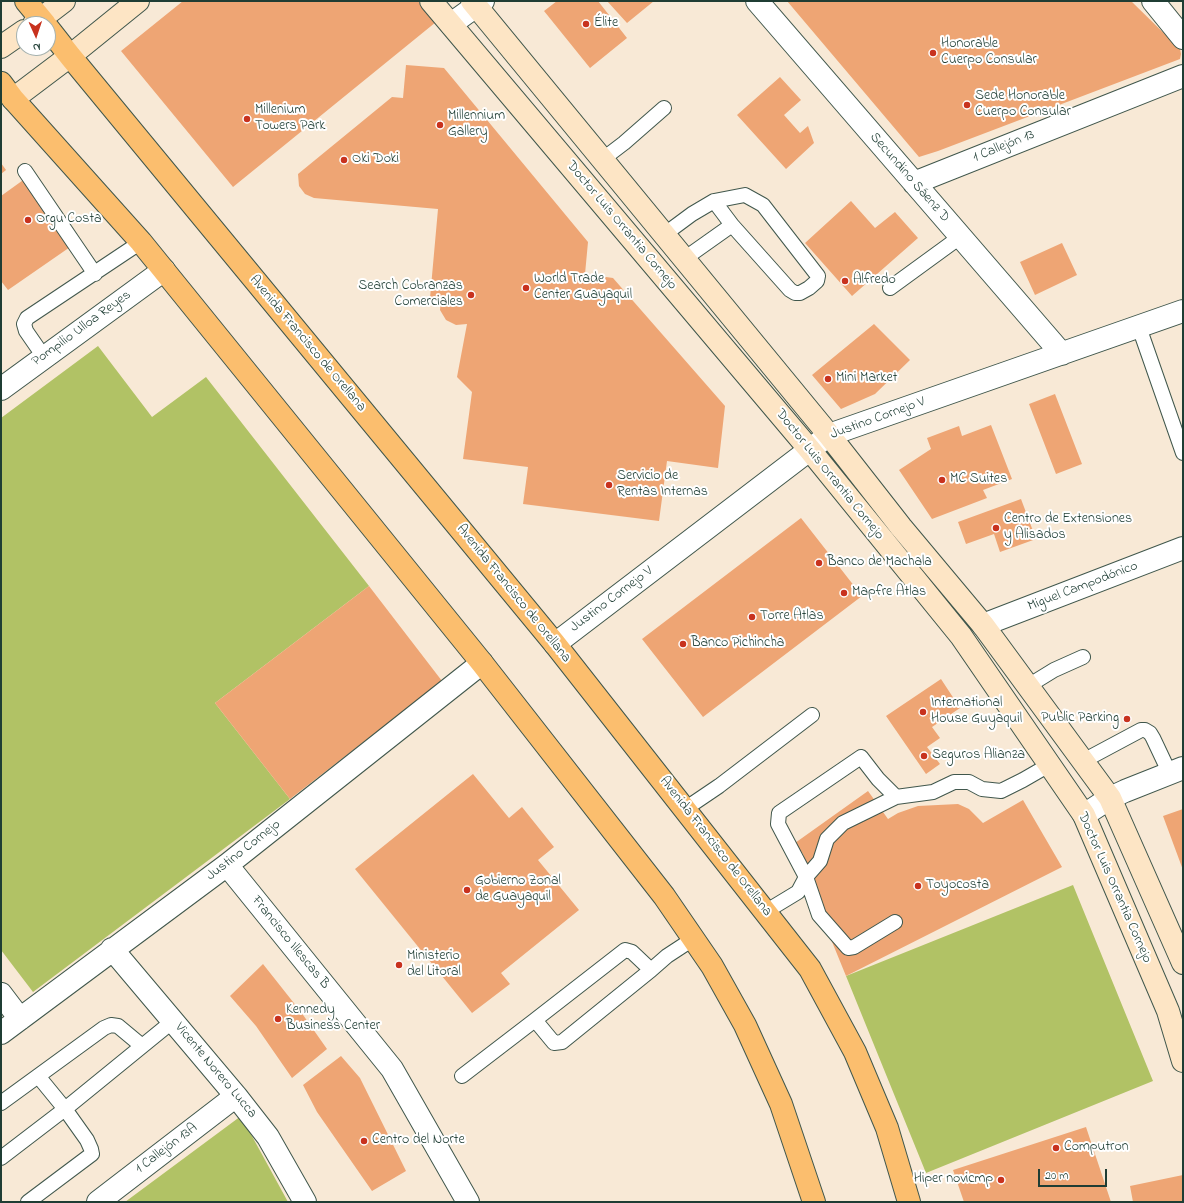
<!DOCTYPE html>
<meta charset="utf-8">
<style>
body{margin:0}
#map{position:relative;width:1184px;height:1203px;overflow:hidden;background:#f8e9d6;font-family:"Indie Flower",sans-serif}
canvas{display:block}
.frame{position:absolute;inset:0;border:2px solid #1f3d34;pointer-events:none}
.north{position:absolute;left:16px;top:16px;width:40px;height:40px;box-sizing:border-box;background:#fff;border:1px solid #a5b1ae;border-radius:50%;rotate:177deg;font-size:11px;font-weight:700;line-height:16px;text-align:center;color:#1f3d34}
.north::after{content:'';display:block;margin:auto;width:14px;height:18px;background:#c8321e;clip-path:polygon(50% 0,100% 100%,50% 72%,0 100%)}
.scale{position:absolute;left:1038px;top:1169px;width:69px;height:18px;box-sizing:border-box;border:2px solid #1f3d34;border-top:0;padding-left:5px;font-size:12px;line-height:14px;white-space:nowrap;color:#1f3d34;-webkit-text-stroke:3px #fff;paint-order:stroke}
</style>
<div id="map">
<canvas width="1184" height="1203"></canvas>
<div class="frame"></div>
<div class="north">N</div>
<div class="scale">20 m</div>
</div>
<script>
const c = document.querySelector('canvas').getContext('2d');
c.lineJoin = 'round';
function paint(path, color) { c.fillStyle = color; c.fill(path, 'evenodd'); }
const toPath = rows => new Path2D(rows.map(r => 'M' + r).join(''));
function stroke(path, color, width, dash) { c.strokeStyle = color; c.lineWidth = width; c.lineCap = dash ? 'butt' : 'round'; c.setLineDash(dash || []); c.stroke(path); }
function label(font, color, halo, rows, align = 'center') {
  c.font = font + ' "Indie Flower",sans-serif'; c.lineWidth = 4; c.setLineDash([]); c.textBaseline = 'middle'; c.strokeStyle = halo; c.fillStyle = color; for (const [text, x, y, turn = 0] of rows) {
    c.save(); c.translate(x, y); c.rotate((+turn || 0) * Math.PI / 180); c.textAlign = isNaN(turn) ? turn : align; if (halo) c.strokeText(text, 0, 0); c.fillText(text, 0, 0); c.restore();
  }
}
const green = toPath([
 [98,346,152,417,206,377,369,586,215,703,290,799,33,992,1,950,1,418],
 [1073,885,1153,1081,926,1173,846,976],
 [241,1116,288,1202,125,1202]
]);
const building = toPath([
 [183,1,418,1,436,22,233,187,121,51],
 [557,1,598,1,627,38,590,68,544,11],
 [607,1,654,1,627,23],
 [787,1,1131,1,1180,49,1181,54,1180,59,938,151,919,157],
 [406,65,444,68,588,242,585,274,613,278,725,406,718,468,667,461,659,521,523,504,528,467,463,459,472,392,457,377,467,324,456,325,446,320,440,310,441,299,430,298,438,209,314,198,305,194,299,186,298,174,392,97,403,98],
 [780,77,801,100,784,115,800,133,808,126,814,143,786,169,737,115],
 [1,163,6,170,1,174],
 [26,178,73,245,8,290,1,281,1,196],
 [851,201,875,228,895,212,918,238,852,296,805,243],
 [1062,243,1077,275,1035,295,1020,262],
 [874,324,910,360,875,394,841,409,812,375],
 [1055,394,1082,464,1056,474,1029,404],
 [991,425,1012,479,983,490,987,498,932,519,899,470,931,449,927,438,959,426,962,436],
 [1021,499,1036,539,1000,552,994,534,966,544,958,522],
 [801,518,862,596,703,717,642,639],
 [369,586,442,681,290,799,215,703],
 [941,679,960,708,932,727,940,738,927,747,940,764,926,774,886,716],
 [473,774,509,818,522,807,554,847,538,860,579,910,501,973,510,984,472,1013,355,869],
 [868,791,888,819,898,813,918,806,958,804,969,809,983,823,1023,800,1062,867,846,976,817,905,803,854,795,843],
 [1183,809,1183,870,1163,816],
 [263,964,301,1012,327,1049,292,1078,256,1026,230,996],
 [341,1056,360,1078,406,1171,372,1191,317,1112,303,1085],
 [1086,1127,1111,1202,964,1202,953,1170],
 [1183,1175,1183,1202,1133,1202,1130,1186]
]);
const lane = toPath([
 [603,159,624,143,664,108],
 [25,171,95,274],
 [714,201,732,225],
 [665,234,692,214,714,201,745,195,763,205,818,276,817,281,809,288,800,293,795,293,790,290,732,225,684,259],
 [890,288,960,237],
 [1139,327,1183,453],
 [44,357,26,331,24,324,27,318,141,242],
 [1028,686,1054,670,1083,657],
 [1083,761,1141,730,1145,730,1150,733,1153,738,1170,774],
 [685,809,719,786,812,715],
 [765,912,798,892,806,877,820,861,827,839,843,823,896,797],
 [895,922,854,947,848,948,819,915,806,877,778,824,779,813,861,757,878,779,896,797,933,792,954,782,969,782,982,789,1001,791,1023,780,1049,765],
 [651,970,632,952,625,950,535,1020,554,1043,562,1042,651,970,667,956,693,939],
 [38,1076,65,1109,173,1021],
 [462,1076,535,1020],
 [1,1103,104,1028,111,1025,118,1026,142,1046],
 [1,1158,65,1109,87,1140,91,1149,92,1154,28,1202]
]);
const street = toPath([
 [757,1,1062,354],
 [1153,1,1183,38],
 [451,24,483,1],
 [914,183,1183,76],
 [1,389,164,270],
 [983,625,1183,548],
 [555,644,829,435,1183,311],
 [1084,815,1110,798,1125,791,1183,768],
 [227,865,392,1069,468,1202],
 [112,949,236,1096,268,1137,305,1202],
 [1,994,20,1019],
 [1,1033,227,865,482,663],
 [98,1202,236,1096]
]);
const secondary = toPath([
 [431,1,810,450,961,636,1084,815,1168,1011,1183,1061],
 [472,1,829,435,901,527,983,625,1110,798,1183,963],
 [34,24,64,1],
 [1,47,24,31],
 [13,99,70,56,138,1]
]);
const primary = toPath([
 [26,1,45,24],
 [48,28,70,56,555,644,810,969,855,1052,887,1128,909,1202],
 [1,83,13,99,141,242,482,663,664,896,712,966,745,1025,781,1104,814,1202]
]);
const markers = [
 [586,24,4,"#c8321e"],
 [933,53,4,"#c8321e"],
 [967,105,4,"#c8321e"],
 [247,119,4,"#c8321e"],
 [440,125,4,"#c8321e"],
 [344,160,4,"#c8321e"],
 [28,220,4,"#c8321e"],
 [845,281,4,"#c8321e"],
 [526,288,4,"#c8321e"],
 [471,295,4,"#c8321e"],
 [828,379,4,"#c8321e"],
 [942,480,4,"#c8321e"],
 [609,485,4,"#c8321e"],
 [996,528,4,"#c8321e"],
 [819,563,4,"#c8321e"],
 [844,593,4,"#c8321e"],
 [752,617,4,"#c8321e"],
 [683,644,4,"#c8321e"],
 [923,712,4,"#c8321e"],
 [1127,719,4,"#c8321e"],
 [924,756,4,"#c8321e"],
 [918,886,4,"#c8321e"],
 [467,890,4,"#c8321e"],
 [399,965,4,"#c8321e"],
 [278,1019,4,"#c8321e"],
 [364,1141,4,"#c8321e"],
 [1056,1148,4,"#c8321e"],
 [1001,1180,4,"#c8321e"]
];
const poiNames = [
 ["Élite",594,24],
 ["Honorable",941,45],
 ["Cuerpo Consular",941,61],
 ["Sede Honorable",975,97],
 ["Cuerpo Consular",975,113],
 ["Millenium",255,111],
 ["Towers Park",255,127],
 ["Millennium",448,117],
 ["Gallery",448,133],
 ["Oki Doki",352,160],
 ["Orgu Costa",36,220],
 ["World Trade",534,280],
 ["Center Guayaquil",534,296],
 ["Alfredo",853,281],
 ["Search Cobranzas",463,287,"right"],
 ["Comerciales",463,303,"right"],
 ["Mini Market",836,379],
 ["Servicio de",617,477],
 ["Rentas Internas",617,493],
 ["MC Suites",950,480],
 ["Centro de Extensiones",1004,520],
 ["y Alisados",1004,536],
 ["Banco de Machala",827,563],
 ["Mapfre Atlas",852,593],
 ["Torre Atlas",760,617],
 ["Banco Pichincha",691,644],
 ["International",931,704],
 ["House Guyaquil",931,720],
 ["Public Parking",1119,719,"right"],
 ["Seguros Alianza",932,756],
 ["Gobierno Zonal",475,882],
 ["de Guayaquil",475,898],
 ["Toyocosta",926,886],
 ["Ministerio",407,957],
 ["del Litoral",407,973],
 ["Kennedy",286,1011],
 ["Business Center",286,1027],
 ["Centro del Norte",372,1141],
 ["Computron",1064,1148],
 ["Hiper novicmp",993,1180,"right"]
];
const streetNames = [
 ["1 Callejón 13",1004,147,-22],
 ["Secundino Sáenz D",909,178,49],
 ["Doctor Luis Orrantia Cornejo",621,226,50],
 ["Pompilio Ulloa Reyes",82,329,-36],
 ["Avenida Francisco de Orellana",307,344,50],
 ["Justino Cornejo V",878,419,-20],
 ["Doctor Luis Orrantia Cornejo",829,475,51],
 ["Miguel Campodónico",1083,587,-21],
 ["Avenida Francisco de Orellana",513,594,51],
 ["Justino Cornejo V",612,600,-37],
 ["Avenida Francisco de Orellana",715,847,52],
 ["Justino Cornejo",244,851,-38],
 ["Doctor Luis Orrantia Cornejo",1114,888,66],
 ["Francisco Illescas B",290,943,51],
 ["Vicente Norero Lucca",215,1071,50],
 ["1 Callejón 13A",167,1149,-37]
];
paint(green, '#b1c265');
paint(building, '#eea574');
stroke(lane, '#40574c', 16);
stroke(street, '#40574c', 24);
stroke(secondary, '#40574c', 24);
stroke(primary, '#40574c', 24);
stroke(lane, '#fff', 14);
stroke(street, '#fff', 22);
stroke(secondary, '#fde5c5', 22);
stroke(primary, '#fbbe6e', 22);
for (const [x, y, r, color] of markers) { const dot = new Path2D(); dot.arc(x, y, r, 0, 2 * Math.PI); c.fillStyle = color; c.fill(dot); stroke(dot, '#fff', 1.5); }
label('14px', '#1f3d34', '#fff', poiNames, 'left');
label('14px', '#1f3d34', '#fff', streetNames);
</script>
